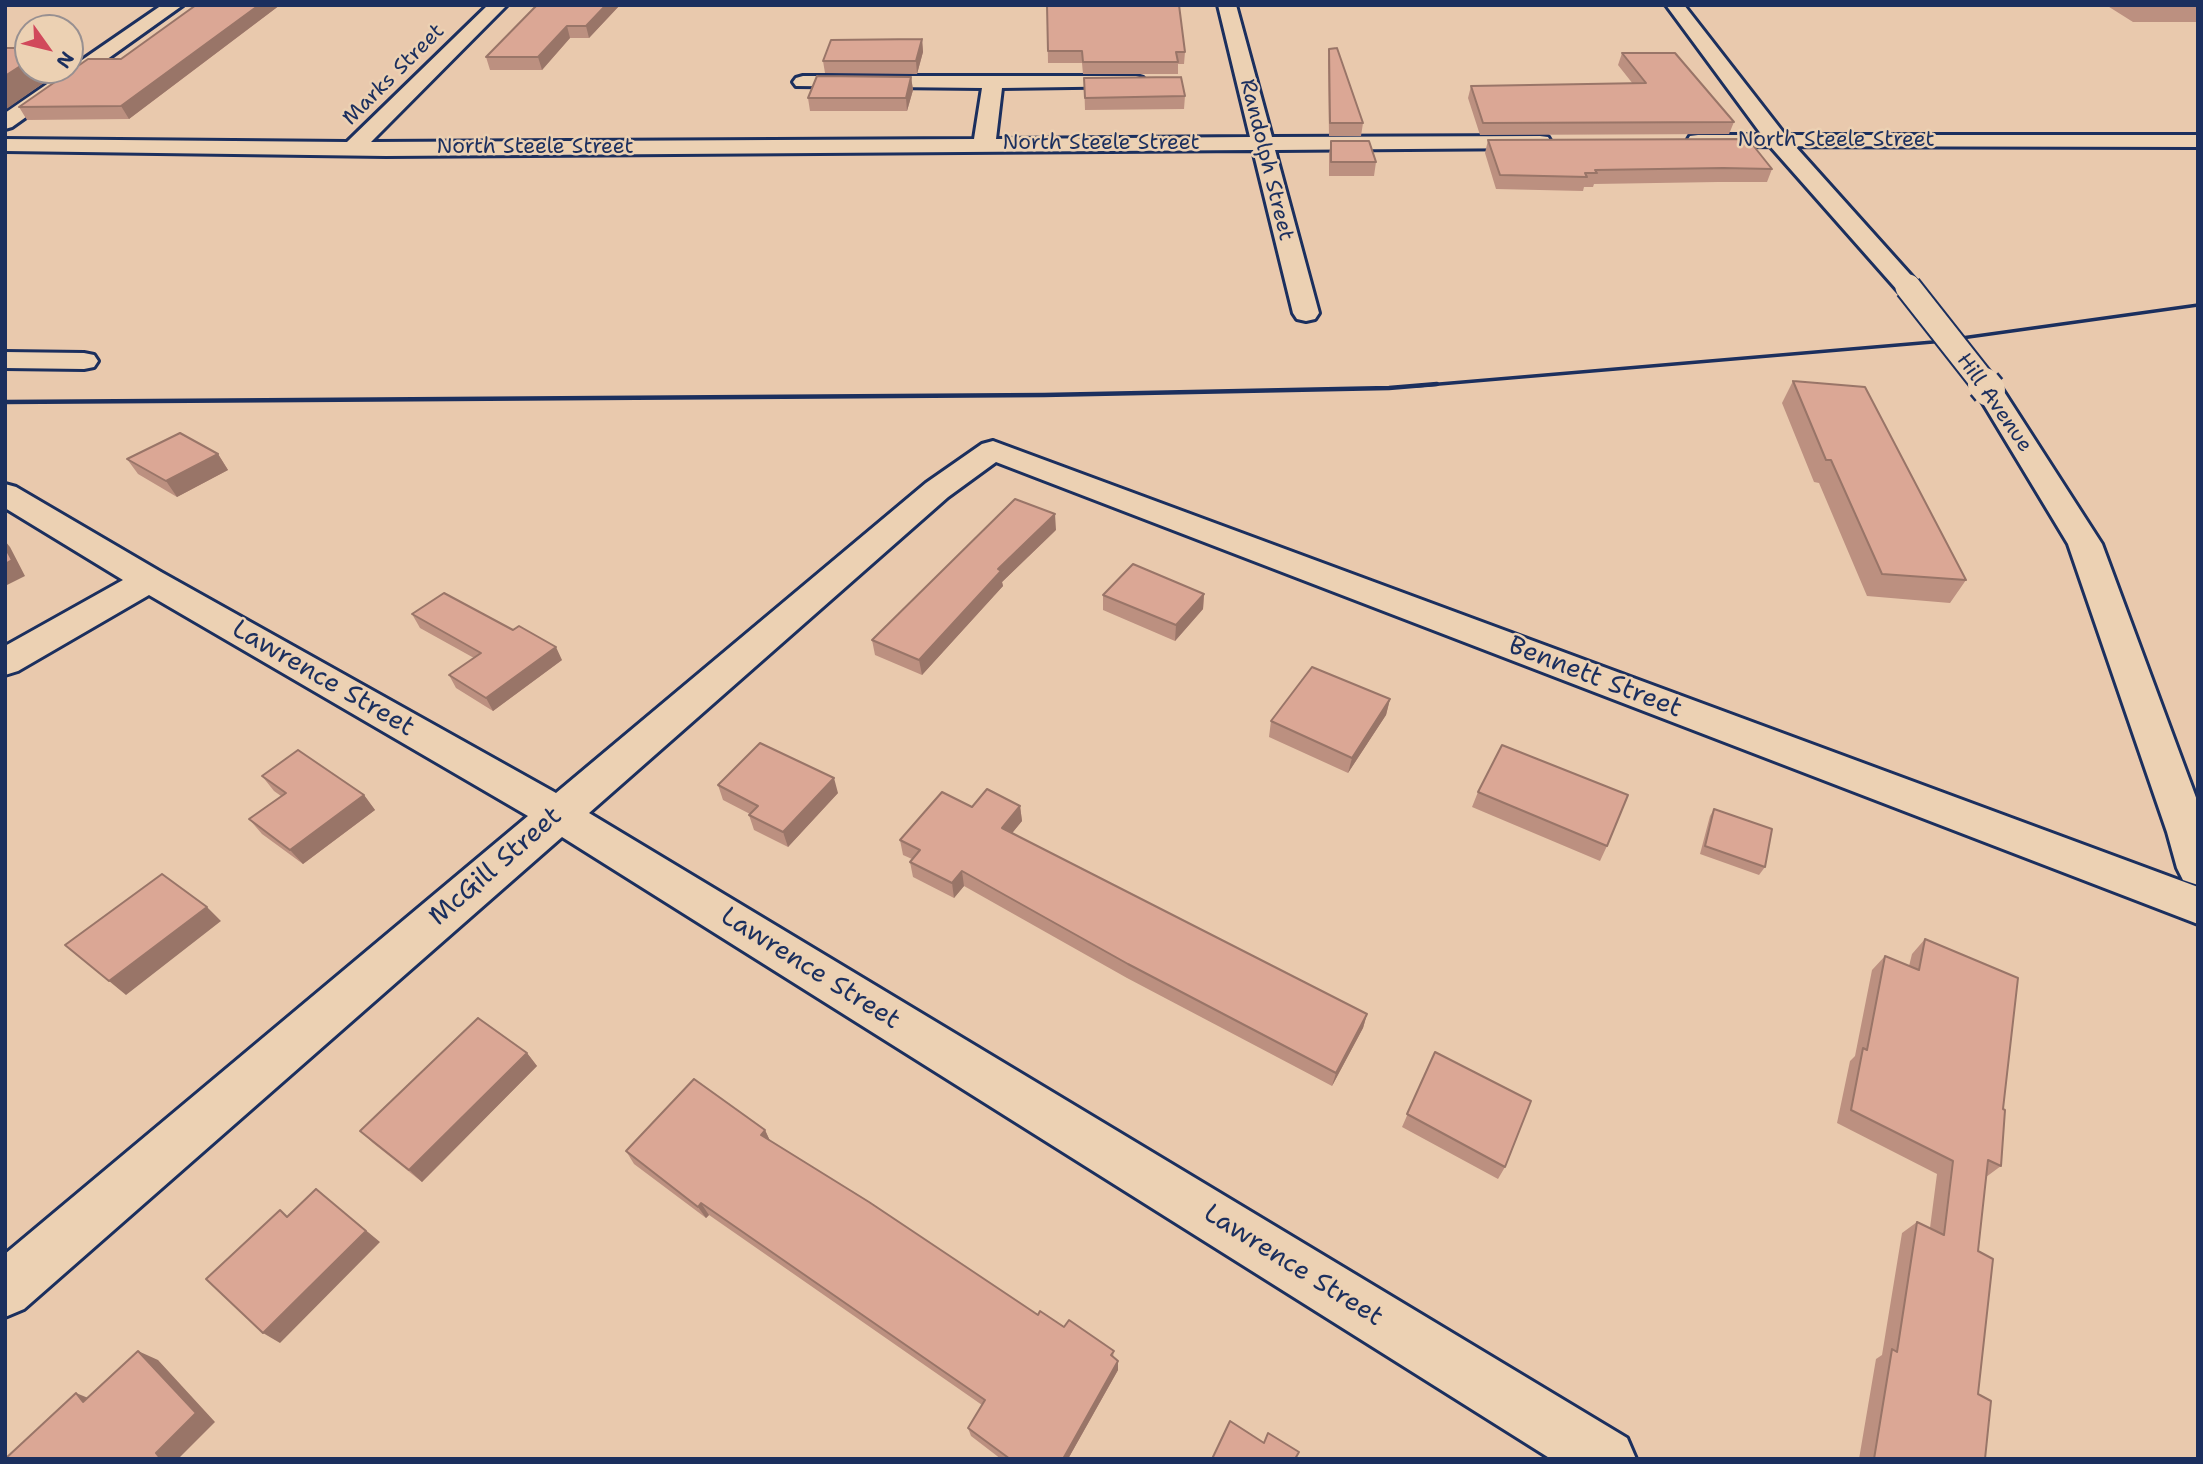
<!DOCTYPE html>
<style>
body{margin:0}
#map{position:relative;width:2203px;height:1464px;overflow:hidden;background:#e9c9ad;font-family:"Shantell Sans",sans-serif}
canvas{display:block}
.frame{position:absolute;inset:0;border:7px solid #1b2f5e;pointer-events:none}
.north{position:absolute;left:14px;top:14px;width:70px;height:70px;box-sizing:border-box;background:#ecd1b3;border:2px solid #989091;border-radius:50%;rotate:124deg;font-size:19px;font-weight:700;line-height:28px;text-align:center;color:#1b2f5e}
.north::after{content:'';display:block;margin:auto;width:24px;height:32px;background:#d1495b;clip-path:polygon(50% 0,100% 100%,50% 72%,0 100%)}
</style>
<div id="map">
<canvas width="2203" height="1464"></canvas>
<div class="frame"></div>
<div class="north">N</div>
</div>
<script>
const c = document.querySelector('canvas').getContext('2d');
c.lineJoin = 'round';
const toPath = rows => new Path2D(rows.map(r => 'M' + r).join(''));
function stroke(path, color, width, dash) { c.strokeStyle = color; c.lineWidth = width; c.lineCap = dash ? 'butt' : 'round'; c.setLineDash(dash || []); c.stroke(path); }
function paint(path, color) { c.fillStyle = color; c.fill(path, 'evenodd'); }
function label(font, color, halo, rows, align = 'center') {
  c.font = font + ' "Shantell Sans",sans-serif'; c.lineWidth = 5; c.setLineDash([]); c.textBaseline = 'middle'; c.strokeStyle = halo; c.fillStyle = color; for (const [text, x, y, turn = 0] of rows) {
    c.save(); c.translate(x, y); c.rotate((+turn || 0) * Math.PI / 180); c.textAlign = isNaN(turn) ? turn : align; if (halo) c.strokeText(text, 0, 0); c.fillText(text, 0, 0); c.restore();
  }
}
const street = toPath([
 [488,5,507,5,371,142,974,139,982,88,796,86,793,82,796,78,803,76,1136,76,1143,78,1146,82,1143,86,1002,88,996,139,1250,137,1218,5,1236,5,1272,137,1540,136,1548,137,1551,142,1548,147,1540,148,1275,150,1319,313,1315,319,1306,321,1297,319,1293,313,1253,150,386,156,5,151,5,139,347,142,488,5],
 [1698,135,2198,135,2198,147,1690,146,1687,141,1690,136,1698,135],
 [5,352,84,353,94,355,98,361,94,367,84,369,5,368,5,352],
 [993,441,2198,887,2198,924,996,462,948,497,589,813,1627,1438,1636,1459,1551,1459,562,837,24,1309,5,1317,5,1254,528,816,149,595,18,671,5,675,5,646,123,580,5,508,5,484,16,487,161,572,556,793,926,483,982,444,993,441]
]);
const secondary = toPath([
 [162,5,183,5,12,127,5,129,5,113,162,5],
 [1666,5,1684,5,1786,136,1917,282,1921,287,1917,292,1908,295,1899,292,1770,146,1666,5],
 [1989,381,1999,384,2102,544,2198,803,2198,885,2183,880,2177,868,2167,832,2068,544,1975,390,1979,384,1989,381]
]);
const railFar1 = toPath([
 [1416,386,1933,342,2198,305]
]);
const rail = toPath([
 [5,402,1044,395,1389,388,1437,384]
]);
const secondaryBridgeFar1 = toPath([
 [1908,287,1986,386]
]);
const secondaryBridge = toPath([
 [1984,384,1989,390]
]);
const wall = toPath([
 [196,5,280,5,129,119,27,120,19,107,121,59],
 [620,5,589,38,570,38,542,70,490,70,486,57],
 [1047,5,1185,52,1184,64,1178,64,1178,74,1083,74,1082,63,1048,63],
 [2106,5,2198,5,2198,22,2133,22],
 [922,39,923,52,917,74,825,73,823,61],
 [1329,49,1363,123,1361,136,1329,136,1328,61],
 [1622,53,1734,122,1729,134,1480,135,1468,98,1471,86,1633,84,1618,65],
 [911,77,913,90,907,111,810,111,808,98],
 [1084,78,1185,96,1184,109,1085,110],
 [1488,140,1772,169,1767,182,1718,182,1594,184,1593,187,1584,187,1583,191,1496,189,1485,153],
 [1331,141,1376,162,1374,176,1329,176,1329,154],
 [1793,381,1966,580,1950,603,1867,596,1819,483,1814,482,1782,403],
 [218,454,228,470,177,497,138,474,127,459],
 [1056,530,1002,582,1003,586,922,675,875,655,872,640],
 [1204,594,1203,609,1175,641,1103,610,1103,595],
 [412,614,562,660,493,711,456,688,449,675,474,658,420,628],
 [1390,699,1386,715,1348,773,1269,737,1271,721],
 [262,776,364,795,375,810,303,864,262,834,249,819,281,796,274,791],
 [718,785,838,793,788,847,754,830,749,815,750,814,723,800],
 [1478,792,1607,846,1600,861,1472,807],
 [1020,806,1022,821,1012,833,1367,1014,1363,1028,1332,1086,1127,978,964,886,954,898,913,877,910,862,912,859,903,855,900,840,972,807],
 [1714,809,1765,867,1759,875,1700,854,1710,816],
 [1925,939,2003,1109,2001,1166,1986,1177,1978,1251,1978,1394,1985,1459,1859,1459,1876,1359,1882,1355,1902,1233,1917,1222,1930,1228,1937,1174,1837,1123,1850,1061,1855,1056,1872,970,1885,956,1909,966,1912,954],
 [1435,1052,1505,1167,1498,1179,1402,1127],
 [527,1053,537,1066,422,1182,373,1143,360,1131],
 [765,1130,770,1141,1038,1315,1114,1351,1113,1357,1118,1370,1068,1459,1001,1459,971,1436,968,1428,982,1405,709,1215,706,1218,634,1164,626,1151]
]);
const shadedWall = toPath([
 [259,5,280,5,129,119,121,106],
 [606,5,620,5,589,38,586,26],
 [567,26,570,38,542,70,538,57],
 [922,39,923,52,917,74,916,61],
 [28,61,28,70,60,70,61,71,5,110,5,76],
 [911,77,913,90,907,111,906,98],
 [218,454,228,470,177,497,166,481],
 [1055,514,1056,530,1002,582,1003,586,922,675,919,660,998,569],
 [5,541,10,547,25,576,5,586],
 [1204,594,1203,609,1175,641,1176,625],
 [556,647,562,660,493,711,486,698],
 [1390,699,1386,715,1348,773,1352,758],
 [834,778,838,793,788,847,783,832],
 [364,795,375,810,303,864,290,850],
 [1020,806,1022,821,1004,843,1002,828],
 [962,871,964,886,954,898,952,883],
 [207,907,221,921,126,995,109,981],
 [1367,1014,1363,1028,1332,1086,1336,1073],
 [527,1053,537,1066,422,1182,409,1170],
 [765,1130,771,1143,761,1135],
 [316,1189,380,1242,280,1343,263,1333],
 [701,1203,709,1215,706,1218,698,1207],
 [138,1351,158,1360,215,1422,178,1459,161,1459,156,1453],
 [1118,1361,1118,1370,1068,1459,1063,1459],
 [76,1393,98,1402,83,1402]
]);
const building = toPath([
 [196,5,259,5,121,106,19,107,88,59,121,59,196,5],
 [537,5,606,5,586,26,567,26,538,57,486,57,537,5],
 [1047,5,1179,5,1185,52,1176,52,1178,62,1083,62,1082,51,1048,51,1047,5],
 [922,39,916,61,823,61,831,40,922,39],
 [5,48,28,48,28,61,5,76,5,48],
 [1337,48,1363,123,1330,123,1329,49,1337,48],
 [1622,53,1675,53,1734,122,1483,123,1471,86,1646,83,1622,53],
 [817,76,911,77,906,98,808,98,817,76],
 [1181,77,1185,96,1085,98,1084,78,1181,77],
 [1748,139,1772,169,1723,168,1595,170,1597,173,1585,173,1587,177,1500,175,1488,140,1748,139],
 [1331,141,1369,141,1376,162,1331,162,1331,141],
 [1793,381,1865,387,1966,580,1882,574,1831,460,1826,460,1793,381],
 [180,433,218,454,166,481,127,459,180,433],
 [1015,499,1055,514,998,569,1001,571,919,660,872,640,1015,499],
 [5,547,12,560,5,564,5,547],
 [1133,564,1204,594,1176,625,1103,595,1133,564],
 [444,593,513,630,519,626,556,647,486,698,449,675,481,653,412,614,444,593],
 [1312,667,1390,699,1352,758,1271,721,1312,667],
 [760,743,834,778,783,832,749,815,758,806,718,785,760,743],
 [1502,745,1628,795,1607,846,1478,792,1502,745],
 [298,750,364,795,290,850,249,819,286,793,262,776,298,750],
 [987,789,1020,806,1002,828,1367,1014,1336,1073,1128,964,962,871,952,883,910,862,920,850,900,840,942,792,972,807,987,789],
 [1714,809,1772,829,1765,867,1705,846,1714,809],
 [162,874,207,907,109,981,65,945,162,874],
 [1925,939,2018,978,2003,1109,2005,1110,2001,1166,1988,1160,1978,1251,1993,1259,1978,1394,1991,1401,1985,1459,1874,1459,1892,1349,1897,1352,1917,1222,1944,1235,1953,1161,1851,1110,1863,1048,1867,1050,1885,956,1919,970,1925,939],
 [478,1018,527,1053,409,1170,360,1131,478,1018],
 [1435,1052,1531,1101,1505,1167,1407,1114,1435,1052],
 [694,1079,765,1130,761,1135,869,1202,1038,1315,1040,1311,1064,1327,1069,1320,1114,1351,1111,1355,1118,1361,1063,1459,1010,1459,968,1428,985,1400,701,1203,698,1207,626,1151,694,1079],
 [316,1189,366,1231,263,1333,206,1279,280,1210,287,1217,316,1189],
 [138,1351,196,1413,156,1453,161,1459,5,1459,76,1393,83,1402,138,1351],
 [1230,1421,1264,1443,1268,1433,1299,1452,1295,1459,1212,1459,1230,1421]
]);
const farStreetnames = [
 ["Marks Street",394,75,-45],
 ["North Steele Street",1836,141],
 ["North Steele Street",1101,144],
 ["North Steele Street",535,148],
 ["Randolph Street",1266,160,76],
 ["Hill Avenue",1994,403,55]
];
const streetNames = [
 ["Bennett Street",1595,678,21],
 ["Lawrence Street",323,679,30],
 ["McGill Street",496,867,-41],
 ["Lawrence Street",810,969,32],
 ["Lawrence Street",1293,1266,32]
];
stroke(street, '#1b2f5e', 6);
stroke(secondary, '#1b2f5e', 6);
paint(street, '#ecd1b3');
paint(secondary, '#ecd1b3');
stroke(railFar1, '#1b2f5e', 3.5);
stroke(rail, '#1b2f5e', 4.5);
stroke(secondaryBridgeFar1, '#1b2f5e', 29, []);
stroke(secondaryBridge, '#1b2f5e', 37, []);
stroke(secondaryBridgeFar1, '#ecd1b3', 25);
stroke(secondaryBridge, '#ecd1b3', 32);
paint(wall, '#bc9080');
paint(shadedWall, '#997568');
paint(building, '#dba795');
stroke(building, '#997568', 2);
label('21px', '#1b2f5e', '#ecd1b3', farStreetnames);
label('26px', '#1b2f5e', '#ecd1b3', streetNames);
</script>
